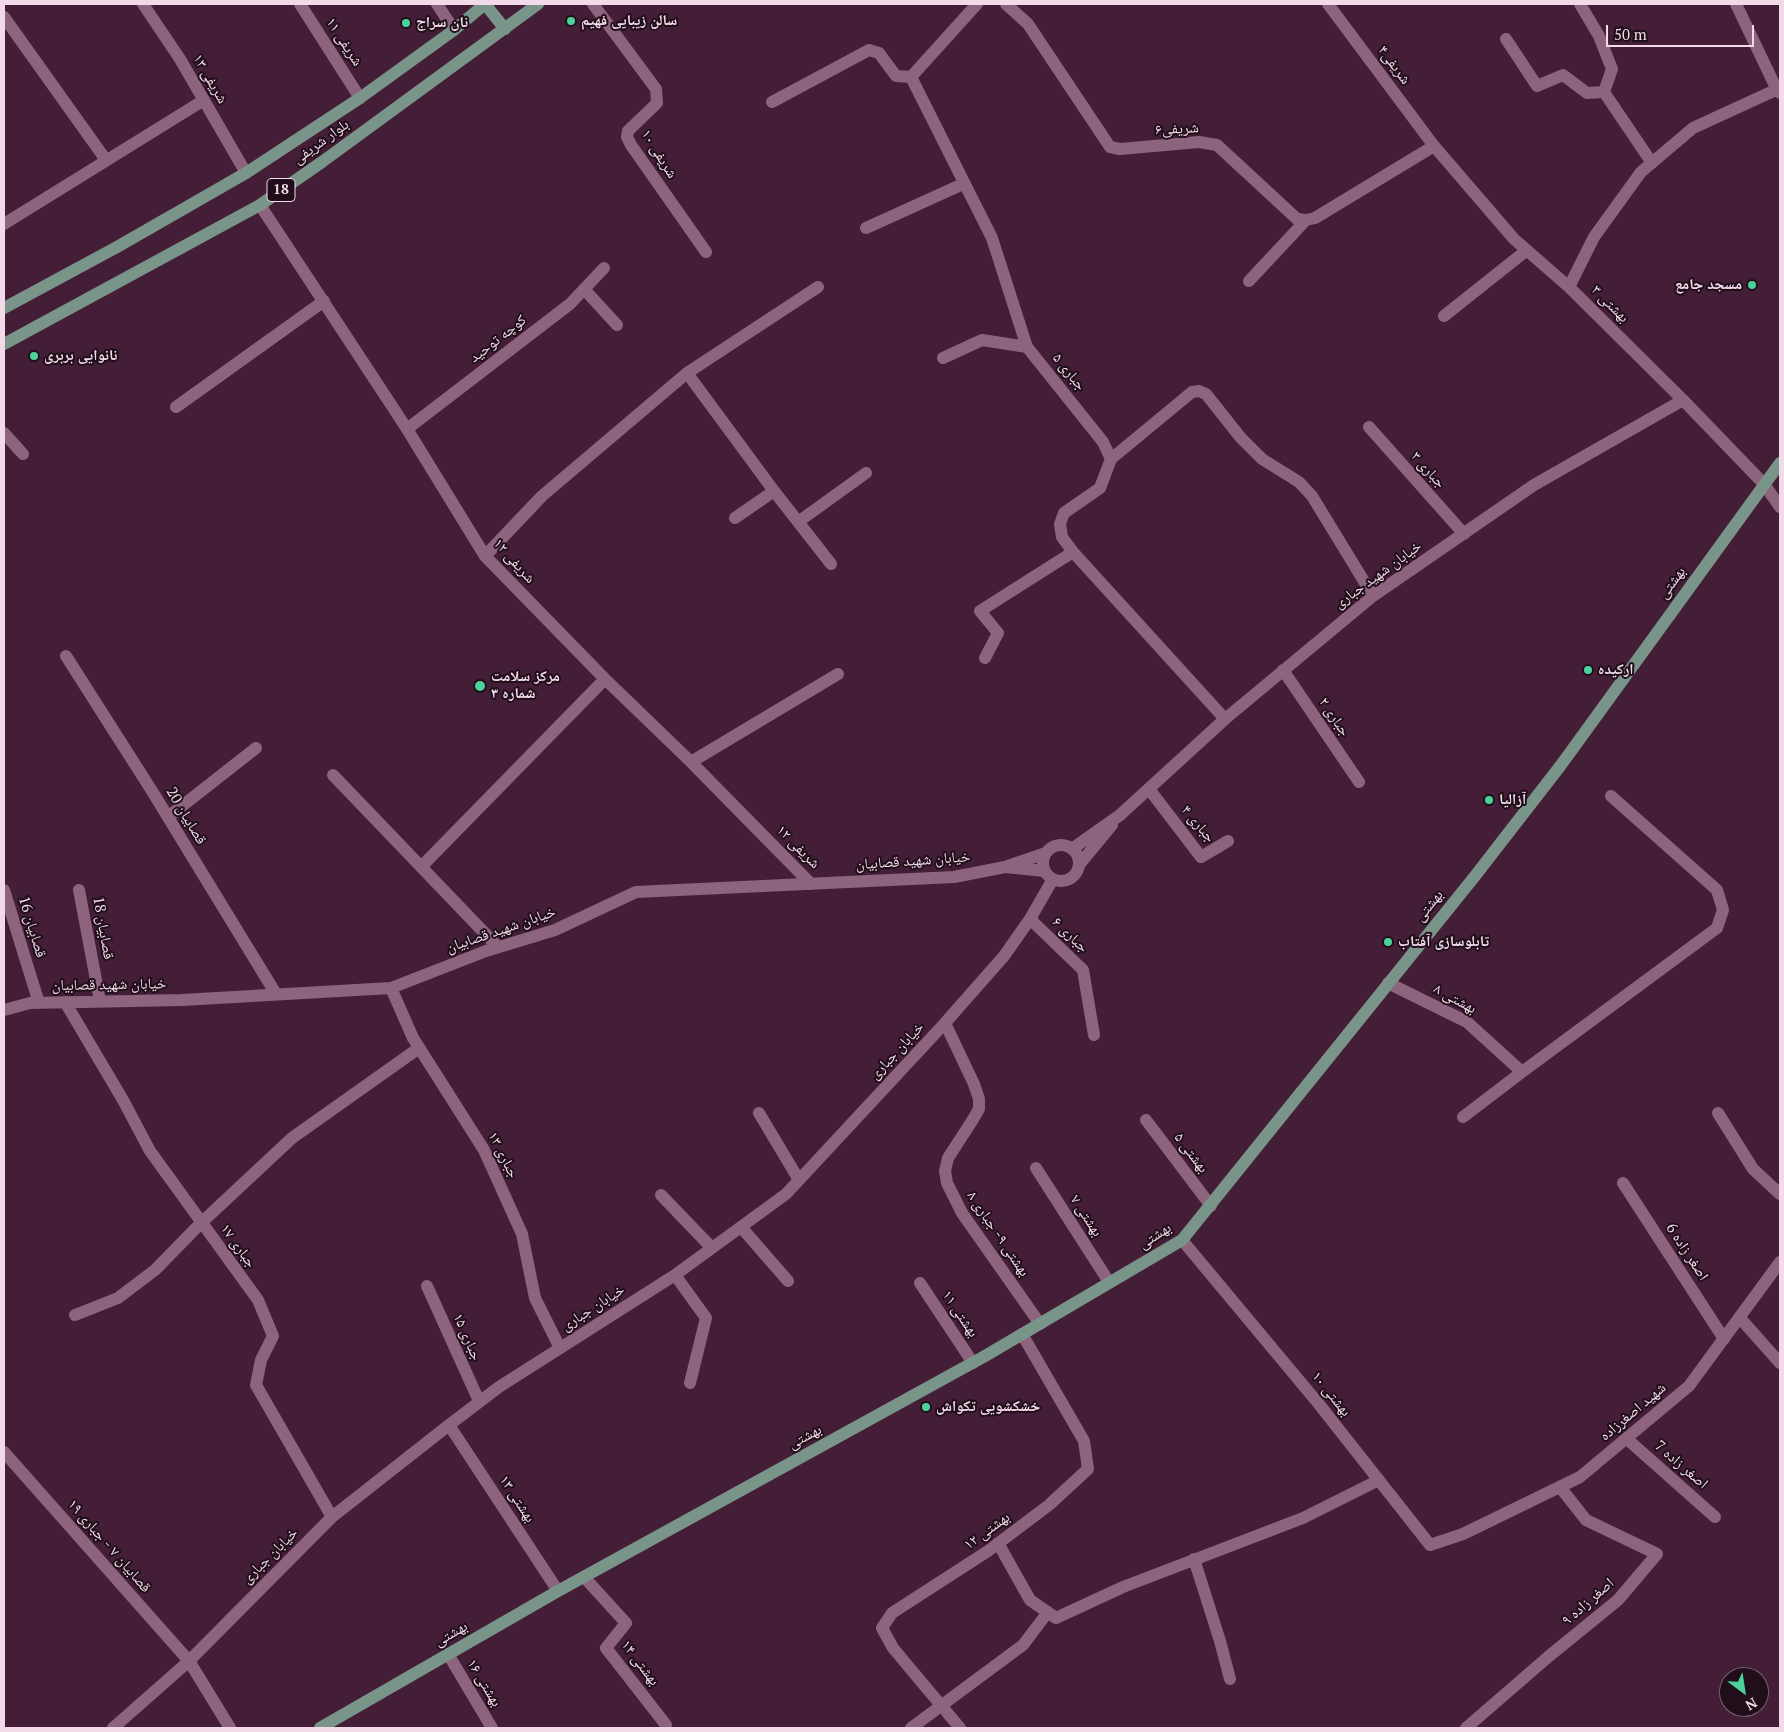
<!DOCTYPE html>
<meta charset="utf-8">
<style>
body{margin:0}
#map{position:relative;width:1784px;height:1732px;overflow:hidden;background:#441e37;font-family:"PT Serif",serif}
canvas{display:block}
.frame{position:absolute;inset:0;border:5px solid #f3dae8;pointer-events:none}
.north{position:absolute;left:1719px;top:1667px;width:50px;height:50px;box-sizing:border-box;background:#200f1a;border:1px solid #74606c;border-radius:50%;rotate:149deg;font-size:14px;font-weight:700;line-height:20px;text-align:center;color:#f3dae8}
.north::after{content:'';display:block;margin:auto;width:18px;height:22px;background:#4cd39b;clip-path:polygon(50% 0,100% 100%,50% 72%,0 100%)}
.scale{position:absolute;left:1606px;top:25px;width:148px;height:22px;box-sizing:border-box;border:2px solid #f3dae8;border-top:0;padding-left:6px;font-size:15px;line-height:18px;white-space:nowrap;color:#f3dae8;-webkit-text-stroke:4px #200f1a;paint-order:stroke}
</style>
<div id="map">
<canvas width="1784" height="1732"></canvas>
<div class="frame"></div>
<div class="north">N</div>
<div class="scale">50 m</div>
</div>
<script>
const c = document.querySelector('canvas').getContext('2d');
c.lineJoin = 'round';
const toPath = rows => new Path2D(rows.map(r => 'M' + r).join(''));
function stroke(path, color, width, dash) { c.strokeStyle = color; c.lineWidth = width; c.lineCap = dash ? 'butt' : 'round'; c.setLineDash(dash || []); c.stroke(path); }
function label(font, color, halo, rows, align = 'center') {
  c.font = font + ' "PT Serif","Noto Naskh Arabic",serif'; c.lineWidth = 4; c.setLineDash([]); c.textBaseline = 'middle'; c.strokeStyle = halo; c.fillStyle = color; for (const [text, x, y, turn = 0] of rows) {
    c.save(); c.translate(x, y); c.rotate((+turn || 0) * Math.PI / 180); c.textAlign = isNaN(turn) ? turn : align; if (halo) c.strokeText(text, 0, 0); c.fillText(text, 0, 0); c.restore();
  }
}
const minor = toPath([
 [143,4,180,59,246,173],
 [300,4,360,98],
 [437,4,454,30],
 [593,4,656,89,657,103,628,131,627,137,631,145,706,252],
 [977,4,911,77,992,238,1027,347,1103,442,1111,459,1100,488,1064,513,1060,524,1062,537,1073,552,1225,719],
 [1006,4,1028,24,1110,147,1120,149,1199,142,1217,145,1297,219,1306,220,1315,218,1434,146],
 [1328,4,1434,146,1514,239,1569,287,1683,400,1764,484,1780,507],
 [1580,4,1599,36,1612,69,1604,92,1652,163],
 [1736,4,1777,90,1780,93],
 [4,17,106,160],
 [1506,39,1537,86,1563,75,1587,93,1604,92],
 [772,102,869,50,879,53,896,76,911,77],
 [260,205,407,429,485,556,605,679,691,762,811,884],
 [4,224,204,100],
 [866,228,963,184],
 [1249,281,1306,220],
 [1569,287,1594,237,1641,172,1693,128,1780,88],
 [584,289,617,325],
 [1444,316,1527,250],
 [943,358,982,340,1027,347],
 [687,373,774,491,831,564],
 [176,407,324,301],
 [1369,427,1464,534],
 [407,429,570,304,604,268],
 [4,433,23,454],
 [1111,459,1192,392,1199,391,1206,394,1241,438,1262,459,1299,482,1312,496,1373,596],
 [735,518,774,491],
 [798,522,866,473],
 [485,556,542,496,687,373,818,287],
 [66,656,152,791,276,994],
 [985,658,998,633,980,611,1073,552],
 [1283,670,1359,782],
 [691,762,838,674],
 [333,775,498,947],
 [1149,789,1201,857,1228,841],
 [168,817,256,748],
 '1043 863a18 18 0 1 1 36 0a18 18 0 1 1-36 0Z',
 [1072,849,1120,815,1225,719,1373,596,1534,485,1683,400],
 [1079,865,1112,825],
 [421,867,605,679],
 [1045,871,1005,867,1046,853],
 [4,890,39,1003],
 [79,890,100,1001],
 [1030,919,1083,970,1094,1035],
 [1388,983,1467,1022,1522,1072],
 [391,988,413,1038,484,1150,522,1234,535,1298,560,1348],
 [65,1002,123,1100,150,1151,258,1300,273,1336,261,1360,256,1385,332,1517],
 [4,1010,30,1003,182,1000,391,988,486,951,555,930,636,892,954,877,1005,867],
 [945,1023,974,1084,979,1099,979,1109,972,1121,948,1158,945,1171,947,1183,962,1213,1040,1324],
 [759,1113,799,1180],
 [1718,1113,1753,1169,1780,1194],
 [1463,1117,1522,1072,1717,928,1723,910,1717,890,1611,796],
 [1146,1120,1211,1206],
 [1036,1168,1109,1282],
 [1623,1183,1724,1339],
 [661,1195,712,1248],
 [741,1227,788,1281],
 [1182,1240,1318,1403,1430,1545,1463,1534,1580,1477,1689,1386,1780,1262],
 [675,1275,706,1318,690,1383],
 [920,1283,973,1363],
 [427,1286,479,1401],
 [75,1315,118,1298,155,1270,201,1223,292,1138,419,1048],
 [1740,1318,1780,1363],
 [449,1425,558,1591],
 [1627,1439,1715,1517],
 [4,1452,189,1661,230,1728],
 [998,1543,1030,1600,1056,1618,1123,1587,1303,1518,1379,1480],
 [1194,1559,1220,1641,1230,1679],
 [584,1577,626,1623,606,1648,666,1725],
 [448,1654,492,1728],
 [113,1728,189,1661,332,1517,449,1425,499,1387,675,1275,786,1194,945,1023,1004,956,1030,919,1053,879],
 [911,1728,1023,1645,1048,1612],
 [960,1728,893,1648,882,1628,892,1613,988,1551,1049,1505,1088,1469,1084,1441,1022,1334],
 [1466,1728,1548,1657,1618,1600,1657,1554,1586,1520,1560,1487]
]);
const major = toPath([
 [485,4,505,29],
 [4,308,117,247,246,173,360,98,454,30,485,4],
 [4,344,260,205,322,162,538,4],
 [320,1728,558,1591,985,1356,1182,1240,1475,876,1561,765,1780,463]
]);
const markers = [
 [571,21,5,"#4cd39b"],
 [406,23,5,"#4cd39b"],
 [1752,285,5,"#4cd39b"],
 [34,356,5,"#4cd39b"],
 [1588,670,5,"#4cd39b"],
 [480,686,6,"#4cd39b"],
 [1489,800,5,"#4cd39b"],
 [1388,942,5,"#4cd39b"],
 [926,1407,5,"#4cd39b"]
];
const shields = [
 [281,190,28]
];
const shieldNames = [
 ["18",281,190]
];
const poiNames = [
 ["سالن زیبایی فهیم",581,21],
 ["نان سراج",416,23],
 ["مسجد جامع",1742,285,"right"],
 ["نانوایی بربری",44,356],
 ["ارکیده",1598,670],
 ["مرکز سلامت",491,677],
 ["شماره ۳",491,694],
 ["آزالیا",1499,800],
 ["تابلوسازی آفتاب",1398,942],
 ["خشکشویی تکواش",936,1407]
];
const streetNames = [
 ["شریفی ۱۱",344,42,57],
 ["شریفی۴",1394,65,53],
 ["شریفی ۱۳",210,79,60],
 ["شریفی۶",1177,129,-3],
 ["بلوار شریفی",321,142,-36],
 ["شریفی ۱۰",659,154,58],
 ["بهشتی ۳",1610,304,45],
 ["کوچه توحید",498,339,-38],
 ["جباری ۵",1069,372,51],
 ["جباری ۳",1428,470,48],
 ["شریفی ۱۲",514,561,48],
 ["خیابان شهید جباری",1378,575,-36],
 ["بهشتی",1672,583,-54],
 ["جباری ۲",1334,717,56],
 ["قصابیان 20",186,816,59],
 ["جباری ۴",1198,824,50],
 ["شریفی ۱۲",798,847,45],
 ["خیابان شهید قصابیان",913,861,-4],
 ["بهشتی",1429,906,-51],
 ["قصابیان 16",32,927,73],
 ["قصابیان 18",103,928,80],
 ["خیابان شهید قصابیان",501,930,-19],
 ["جباری ۶",1070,935,44],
 ["خیابان شهید قصابیان",109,985,-1],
 ["بهشتی ۸",1455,999,29],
 ["خیابان جباری",897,1051,-47],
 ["بهشتی ۵",1191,1153,53],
 ["جباری ۱۳",503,1155,63],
 ["بهشتی ۷",1086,1216,57],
 ["بهشتی ۹- جباری ۸",998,1234,56],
 ["بهشتی",1155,1236,-33],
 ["جباری ۱۷",238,1246,54],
 ["اصغر زاده 6",1687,1252,57],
 ["خیابان جباری",593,1308,-33],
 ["بهشتی ۱۱",960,1314,56],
 ["جباری ۱۵",467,1337,66],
 ["بهشتی ۱۰",1331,1394,51],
 ["شهید اصغرزاده",1633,1412,-40],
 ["بهشتی",805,1437,-29],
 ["اصغر زاده 7",1681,1465,41],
 ["بهشتی ۱۳",517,1499,57],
 ["بهشتی ۱۲",987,1531,-36],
 ["قصابيان ۷ - جباری ۱۹",109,1546,49],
 ["خیابان جباری",270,1556,-45],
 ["اصغر زاده ۹",1588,1602,-41],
 ["بهشتی",451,1634,-30],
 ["بهشتی ۱۴",640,1663,53],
 ["بهشتی ۱۶",484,1683,59]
];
stroke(minor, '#8e637e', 12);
stroke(major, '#799489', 12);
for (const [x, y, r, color] of markers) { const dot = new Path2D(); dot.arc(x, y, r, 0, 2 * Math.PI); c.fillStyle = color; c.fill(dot); stroke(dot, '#200f1a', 2); }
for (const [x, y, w] of shields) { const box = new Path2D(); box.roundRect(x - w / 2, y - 11.5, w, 23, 4); c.fillStyle = '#200f1a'; c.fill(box); stroke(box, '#f3dae8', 1); }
label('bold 14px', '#f3dae8', null, shieldNames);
label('bold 15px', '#f3dae8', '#200f1a', poiNames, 'left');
label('15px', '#f3dae8', '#200f1a', streetNames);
</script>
